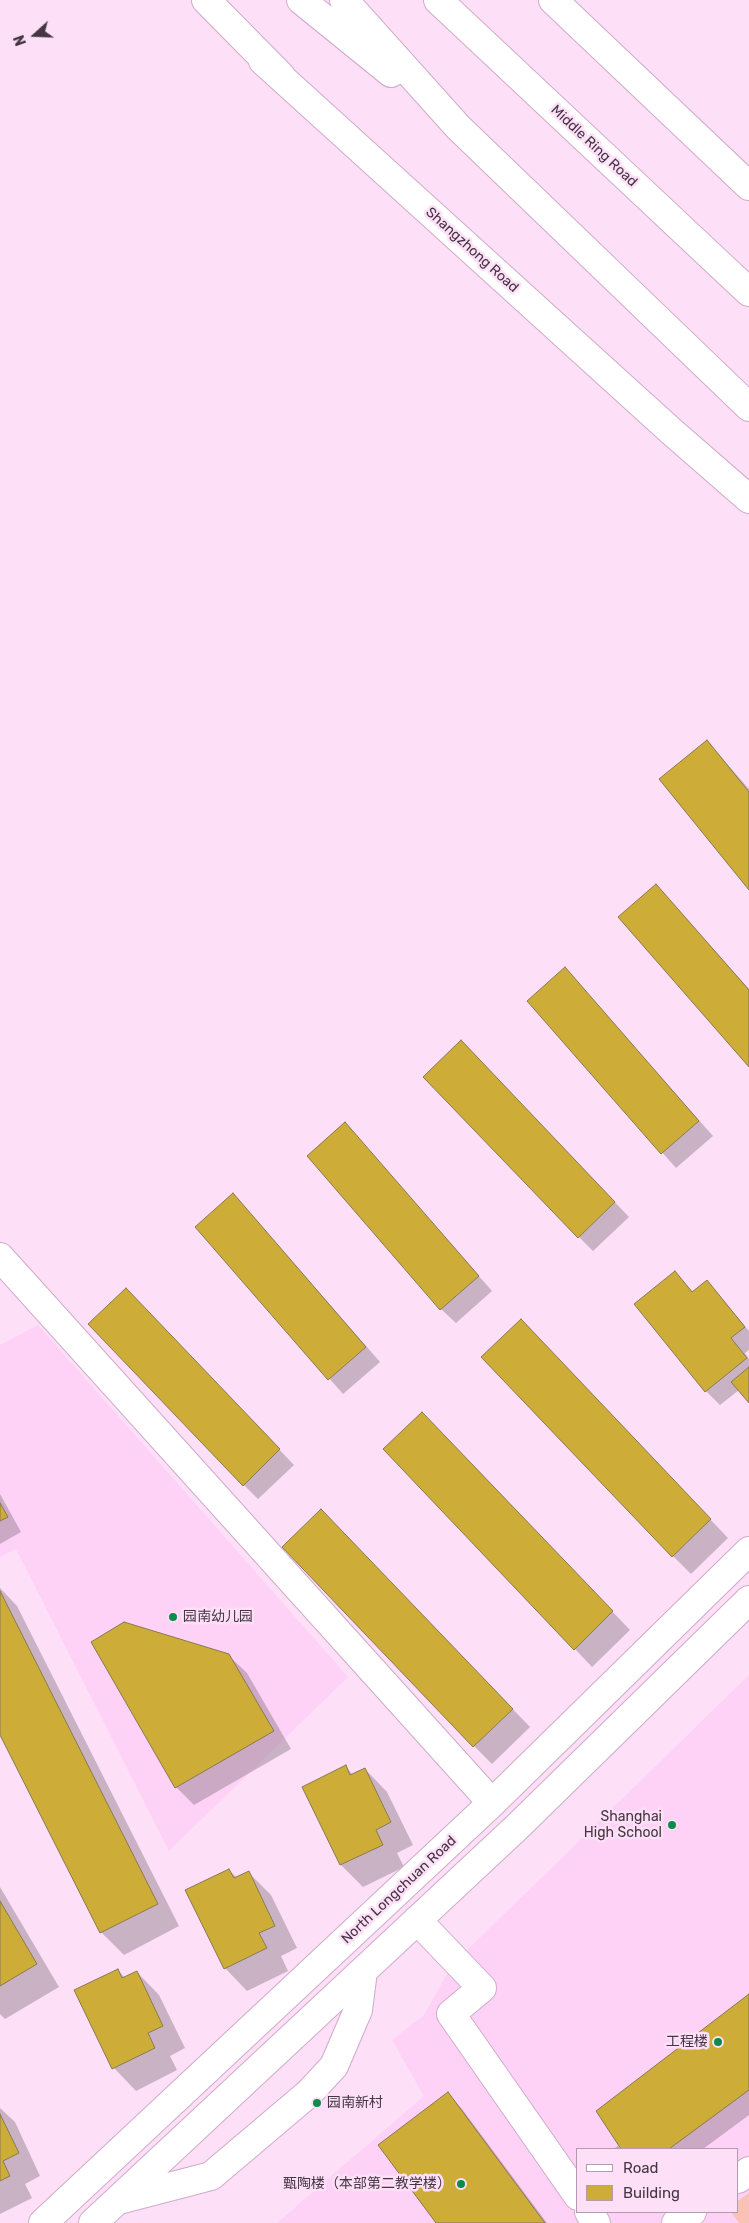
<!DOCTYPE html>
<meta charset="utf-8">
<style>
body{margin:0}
#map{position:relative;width:749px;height:2223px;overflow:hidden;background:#fddff7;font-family:Rubik,sans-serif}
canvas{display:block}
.legend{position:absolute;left:576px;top:2148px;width:162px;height:65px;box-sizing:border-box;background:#fddff7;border:1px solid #b39baf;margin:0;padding:6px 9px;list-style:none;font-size:15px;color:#443642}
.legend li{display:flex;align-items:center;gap:10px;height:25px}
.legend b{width:25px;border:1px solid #b39baf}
.north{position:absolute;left:10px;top:10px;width:50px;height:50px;-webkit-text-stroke:4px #fddff7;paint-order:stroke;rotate:250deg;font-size:14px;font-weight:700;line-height:20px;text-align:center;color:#443642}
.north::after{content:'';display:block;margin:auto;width:18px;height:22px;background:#443642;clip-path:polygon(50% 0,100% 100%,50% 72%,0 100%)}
</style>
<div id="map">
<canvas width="749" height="2223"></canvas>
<ul class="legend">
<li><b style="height:6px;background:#fff"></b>Road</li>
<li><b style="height:14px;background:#cdac37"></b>Building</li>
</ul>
<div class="north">N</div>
</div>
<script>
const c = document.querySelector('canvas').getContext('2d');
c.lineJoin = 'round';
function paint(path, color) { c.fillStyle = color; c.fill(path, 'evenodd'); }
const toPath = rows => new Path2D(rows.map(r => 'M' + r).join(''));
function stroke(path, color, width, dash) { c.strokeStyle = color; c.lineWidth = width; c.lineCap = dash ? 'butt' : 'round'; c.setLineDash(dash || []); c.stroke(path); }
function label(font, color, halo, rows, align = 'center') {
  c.font = font + ' Rubik,"Noto Sans SC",sans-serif'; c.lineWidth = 5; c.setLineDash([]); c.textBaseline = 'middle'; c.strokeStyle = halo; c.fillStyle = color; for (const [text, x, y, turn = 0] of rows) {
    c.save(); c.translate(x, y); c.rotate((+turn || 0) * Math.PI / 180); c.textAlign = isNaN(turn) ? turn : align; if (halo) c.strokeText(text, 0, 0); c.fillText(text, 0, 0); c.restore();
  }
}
const built = toPath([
 [38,1325,348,1677,169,1851,16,1549,0,1557,0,1345],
 [749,1675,749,2223,277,2223,424,2096,392,2040,424,2015,452,1965],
 [578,2149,738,2149,738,2212,578,2212]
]);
const green = toPath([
 [749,2193,749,2223,739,2223,731,2212,738,2212,738,2201]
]);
const shadow = toPath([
 [707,741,749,789,749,888],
 [656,885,749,989,749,1065],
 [565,969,713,1136,676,1168,529,1001],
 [475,1056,629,1217,593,1251,579,1237],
 [345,1124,492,1291,456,1323,441,1309],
 [247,1210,380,1362,343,1394,196,1227],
 [675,1272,694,1293,707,1282,749,1331,749,1350,745,1353,749,1359,749,1401,739,1390,720,1405,706,1391],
 [140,1304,294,1465,258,1499,244,1485],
 [538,1339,728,1538,691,1574,673,1556],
 [440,1431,630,1630,592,1667,575,1649],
 [0,1494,21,1532,0,1544],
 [339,1529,530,1727,492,1764,474,1746],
 [0,1588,17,1606,179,1926,124,1955,101,1932,0,1732],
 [228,1655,247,1673,291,1749,194,1805,176,1787],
 [346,1767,353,1775,365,1769,387,1792,413,1845,397,1853,404,1867,363,1887,341,1865,303,1788],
 [229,1870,237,1878,248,1872,271,1895,297,1948,281,1956,288,1971,247,1991,225,1968],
 [0,1887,59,1987,5,2019,0,2014],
 [118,1970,125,1978,137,1972,159,1995,185,2048,170,2056,177,2070,136,2091,114,2068],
 [749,1996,749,2115,703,2149,622,2149,598,2111],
 [448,2094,462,2109,547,2223,438,2223],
 [0,2108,15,2122,40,2176,25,2184,32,2198,0,2214]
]);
const building = toPath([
 [707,740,749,792,749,890,659,779,707,740],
 [656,884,749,990,749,1067,618,917,656,884],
 [565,967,699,1121,661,1154,527,1001,565,967],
 [461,1040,615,1202,578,1238,423,1077,461,1040],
 [345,1122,479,1276,440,1310,307,1156,345,1122],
 [233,1193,366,1347,328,1380,195,1227,233,1193],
 [675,1271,692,1292,707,1280,745,1327,731,1338,747,1358,705,1392,634,1304,675,1271],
 [126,1288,280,1449,243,1486,88,1324,126,1288],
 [521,1319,711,1519,672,1557,481,1357,521,1319],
 [749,1367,749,1403,731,1382,749,1367],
 [422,1412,613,1611,574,1650,383,1449,422,1412],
 [0,1503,8,1517,0,1521,0,1503],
 [321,1509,513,1709,473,1747,282,1547,321,1509],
 [0,1591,158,1904,100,1933,0,1735,0,1591],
 [124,1622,229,1654,274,1731,175,1788,91,1642,124,1622],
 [346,1765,350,1775,365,1768,391,1822,376,1830,383,1845,340,1865,302,1787,346,1765],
 [229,1869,234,1878,249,1871,275,1926,259,1933,267,1948,224,1969,185,1890,229,1869],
 [0,1901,37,1964,0,1986,0,1901],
 [118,1969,122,1978,137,1971,163,2026,148,2033,155,2048,112,2069,74,1990,118,1969],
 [749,1994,749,2090,669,2149,621,2149,596,2111,749,1994],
 [448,2092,545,2223,436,2223,378,2145,448,2092],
 [0,2114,19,2153,3,2161,10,2176,0,2181,0,2114]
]);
const path = toPath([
 [616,2149,619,2147]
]);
const minor = toPath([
 [0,1257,492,1803],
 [417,1920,482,1988,451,2014,578,2196],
 [738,2179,749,2171],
 [119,2200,211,2176,309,2093,334,2066,358,2010,363,1971],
 [589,2212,596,2223],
 [43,2223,492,1803,749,1551],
 [93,2223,516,1828,749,1600],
 [676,2223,692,2212]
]);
const major = toPath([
 [553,0,749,186],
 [263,61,671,431,749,499]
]);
const highway = toPath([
 [206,0,281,76],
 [301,0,391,73],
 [344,0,458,127,749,407],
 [438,0,749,292]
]);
const markers = [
 [173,1617,5,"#0b8d49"],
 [672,1825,5,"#0b8d49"],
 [718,2042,5,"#0b8d49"],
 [317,2103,5,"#0b8d49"],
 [461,2184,5,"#0b8d49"]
];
const streetNames = [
 ["Middle Ring Road",594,146,43],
 ["Shangzhong Road",472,250,42],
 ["North Longchuan Road",399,1890,-43]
];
const poiNames = [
 ["园南幼儿园",183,1617,"left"],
 ["Shanghai",662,1817],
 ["High School",662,1833],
 ["工程楼",708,2042],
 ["园南新村",327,2103,"left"],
 ["甄陶楼（本部第二教学楼）",451,2184]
];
paint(built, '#fed2f6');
paint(green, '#fac1b5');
paint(shadow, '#0003');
paint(building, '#cdac37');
stroke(building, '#877a52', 1);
stroke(minor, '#cfabc8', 30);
stroke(major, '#cfabc8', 30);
stroke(highway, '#cfabc8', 30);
stroke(path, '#c1a8bc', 3, [4, 2.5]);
stroke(minor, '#fff', 28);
stroke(major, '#fff', 28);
stroke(highway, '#fff', 28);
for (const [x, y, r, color] of markers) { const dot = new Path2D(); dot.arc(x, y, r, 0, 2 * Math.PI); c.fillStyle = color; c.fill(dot); stroke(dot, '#fddff7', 2); }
label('14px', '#443642', '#fddff7', streetNames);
label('14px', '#443642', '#fddff7', poiNames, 'right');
</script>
